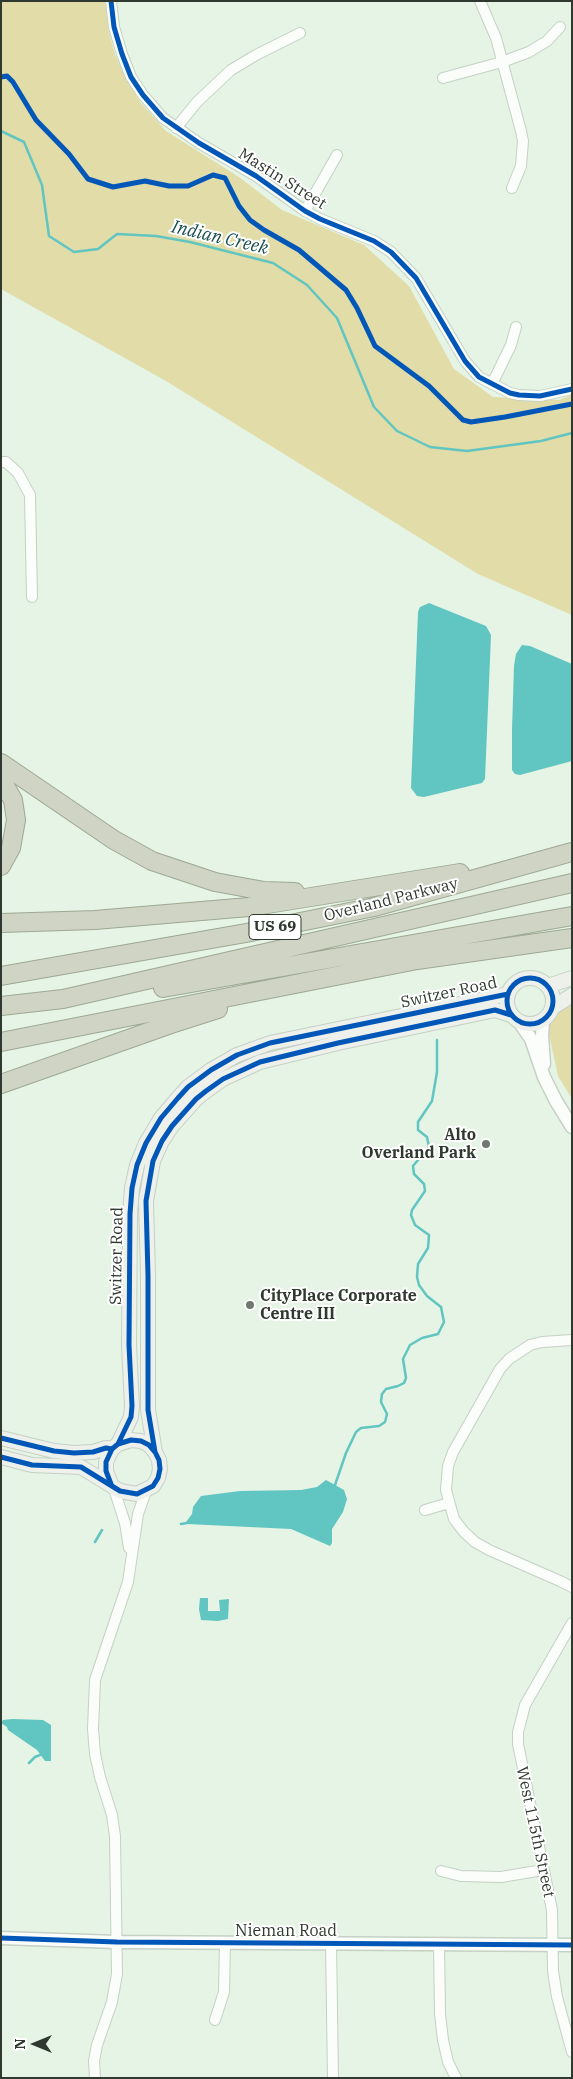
<!DOCTYPE html>
<style>
body{margin:0}
#map{position:relative;width:573px;height:2079px;overflow:hidden;background:#e5f4e5;font-family:"IBM Plex Serif",serif}
canvas{display:block}
.frame{position:absolute;inset:0;border:2px solid #2f392f;pointer-events:none}
.north{position:absolute;left:10px;top:2019px;width:50px;height:50px;-webkit-text-stroke:4px #fff;paint-order:stroke;rotate:270deg;font-size:14px;font-weight:700;line-height:20px;text-align:center;color:#2f392f}
.north::after{content:'';display:block;margin:auto;width:18px;height:22px;background:#2f392f;clip-path:polygon(50% 0,100% 100%,50% 72%,0 100%)}
</style>
<div id="map">
<canvas width="573" height="2079"></canvas>
<div class="frame"></div>
<div class="north">N</div>
</div>
<script>
const c = document.querySelector('canvas').getContext('2d');
c.lineJoin = 'round';
function paint(path, color) { c.fillStyle = color; c.fill(path, 'evenodd'); }
const toPath = rows => new Path2D(rows.map(r => 'M' + r).join(''));
function stroke(path, color, width, dash) { c.strokeStyle = color; c.lineWidth = width; c.lineCap = dash ? 'butt' : 'round'; c.setLineDash(dash || []); c.stroke(path); }
function label(font, color, halo, rows, align = 'center') {
  c.font = font + ' "IBM Plex Serif",serif'; c.lineWidth = 4; c.setLineDash([]); c.textBaseline = 'middle'; c.strokeStyle = halo; c.fillStyle = color; for (const [text, x, y, turn = 0] of rows) {
    c.save(); c.translate(x, y); c.rotate((+turn || 0) * Math.PI / 180); c.textAlign = isNaN(turn) ? turn : align; if (halo) c.strokeText(text, 0, 0); c.fillText(text, 0, 0); c.restore();
  }
}
const green = toPath([
 [1,1,105,1,108,28,115,55,125,76,140,102,166,131,239,177,282,210,364,245,409,286,454,369,493,397,559,400,572,395,572,615,478,574,166,381,1,289],
 [572,1003,572,1099,558,1076,547,1025,564,1007]
]);
const water = toPath([
 [429,603,486,626,491,635,485,779,482,783,424,797,417,796,411,788,418,612,420,607],
 [522,645,530,646,572,664,572,761,520,775,515,774,512,770,512,730,514,666,516,654],
 [326,1480,344,1490,347,1499,343,1512,332,1529,332,1543,330,1546,291,1529,187,1524,186,1522,192,1514,193,1507,201,1496,240,1491,301,1490,317,1487],
 [200,1598,208,1598,208,1611,220,1611,219,1600,229,1599,228,1619,218,1621,201,1620,199,1609],
 [12,1719,43,1720,51,1725,51,1761,45,1761,37,1750,8,1730,7,1727,1,1723,3,1720]
]);
const stream = toPath([
 [1,131,24,142,42,185,49,236,74,252,98,249,117,234,156,236,190,242,273,263,307,285,337,318,374,407,397,431,430,447,467,451,541,441,572,433],
 [335,1485,346,1453,356,1432,361,1428,379,1426,385,1422,387,1414,381,1402,382,1394,386,1389,398,1386,404,1383,406,1378,403,1359,410,1345,422,1338,438,1334,444,1322,441,1307,427,1296,419,1285,417,1277,418,1264,428,1248,429,1235,415,1225,411,1215,412,1210,425,1191,424,1184,414,1174,413,1166,429,1147,427,1137,418,1130,418,1122,432,1101,437,1072,437,1040],
 [181,1524,187,1523],
 [95,1542,102,1530],
 [29,1763,35,1757,40,1755]
]);
const minor = toPath([
 [111,1,114,27,122,54,131,77,143,95,163,118,199,143,256,176,305,211,320,219,374,241,391,252,416,278,465,361,479,377,510,393,519,395,540,396,572,389],
 [480,1,496,38,521,131,523,141,521,166,512,188],
 [443,78,502,62,529,52,547,41,560,27],
 [176,128,197,102,231,70,256,55,300,33],
 [305,211,337,155],
 [492,384,511,345,516,327],
 [1,462,6,462,18,473,30,495,32,597],
 [572,1340,542,1342,530,1345,509,1359,500,1369,453,1452,448,1466,446,1490,454,1519,464,1532,475,1542,489,1550,560,1581,572,1587],
 [113,1486,125,1523,129,1548],
 [425,1510,449,1503],
 [572,1623,525,1705,518,1732,518,1744,552,1910,553,1971,557,1997,572,2052],
 [441,1871,461,1876,501,1877,543,1870],
 [331,1943,333,2078],
 [439,1945,440,2014,443,2040,448,2062,456,2078],
 [215,2020,224,1992,225,1943],
 [95,2078,94,2061,97,2045,112,2002,117,1974,115,1836,112,1815,100,1777,95,1754,93,1729,95,1680,128,1582,138,1514,146,1491]
]);
const tertiary = toPath([
 [543,1021,542,1036,544,1064],
 [520,1023,531,1039,544,1077,556,1101,572,1127],
 [1,1938,117,1942,572,1945]
]);
const secondary = toPath([
 '507 1001a23 23 0 1 1 46 0a23 23 0 1 1-46 0Z',
 [548,986,572,978],
 [552,1008,572,995],
 [1,1438,54,1451,74,1453,93,1452,106,1448,112,1449],
 [118,1444,131,1417,132,1406,129,1345,130,1214,132,1188,137,1165,146,1143,161,1118,178,1098,188,1087,211,1070,237,1055,270,1043,508,994],
 [155,1452,148,1410,148,1276,146,1201,153,1161,162,1141,172,1126,196,1099,206,1091,223,1079,260,1062,338,1043,495,1010,511,1015],
 [1,1457,32,1465,81,1467,120,1491,137,1494,153,1486,158,1478,160,1469,159,1460,155,1452,149,1445,141,1441,131,1440,118,1444,112,1449,106,1462,106,1471,111,1484]
]);
const motorway = toPath([
 [1,763,114,840,152,861,215,882,264,891,295,892],
 [1,779,13,800,16,820,11,848,1,866],
 [1,923,95,920,249,907,460,873],
 [1,976,246,933,374,907,572,852],
 [163,988,572,916],
 [1,1006,63,999,572,883],
 [1,1042,417,960,572,938],
 [1,1084,171,1024,218,1009]
]);
const cycleway = toPath([
 [111,1,114,27,122,54,131,77,143,95,163,118,199,143,256,176,305,211,320,219,374,241,391,252,416,278,465,361,479,377,510,393,519,395,540,396,572,389],
 [1,77,7,76,13,82,36,120,69,154,88,179,113,187,145,181,169,186,188,186,213,175,225,178,239,206,250,220,264,230,299,250,346,290,357,308,375,346,429,386,463,420,471,422,505,417,572,404],
 '507 1001a23 23 0 1 1 46 0a23 23 0 1 1-46 0Z',
 [1,1438,54,1451,74,1453,93,1452,106,1448,112,1449],
 [118,1444,131,1417,132,1406,129,1345,130,1214,132,1188,137,1165,146,1143,161,1118,178,1098,188,1087,211,1070,237,1055,270,1043,508,994],
 [155,1452,148,1410,148,1276,146,1201,153,1161,162,1141,172,1126,196,1099,206,1091,223,1079,260,1062,338,1043,495,1010,511,1015],
 [1,1457,32,1465,81,1467,120,1491,137,1494,153,1486,158,1478,160,1469,159,1460,155,1452,149,1445,141,1441,131,1440,118,1444,112,1449,106,1462,106,1471,111,1484],
 [1,1938,117,1942,572,1945]
]);
const markers = [
 [486,1144,5,"#6f7a6f"],
 [250,1305,5,"#6f7a6f"]
];
const shields = [
 [275,927,52]
];
const shieldNames = [
 ["US 69",275,927]
];
const streetNames = [
 ["Mastin Street",282,179,32],
 ["Overland Parkway",391,900,-14],
 ["Switzer Road",449,993,-12],
 ["Switzer Road",117,1256,-89],
 ["West 115th Street",535,1832,78],
 ["Nieman Road",286,1931]
];
const poiNames = [
 ["Alto",476,1135],
 ["Overland Park",476,1153],
 ["CityPlace Corporate",260,1296,"left"],
 ["Centre III",260,1314,"left"]
];
const waterNames = [
 ["Indian Creek",220,238,13]
];
paint(green, '#e1dca8');
paint(water, '#61c5c1');
stroke(stream, '#61c5c1', 2.5);
stroke(minor, '#c4d1c4', 12);
stroke(tertiary, '#c4d1c4', 15);
stroke(secondary, '#c4d1c4', 16);
stroke(motorway, '#9ea892', 20);
stroke(minor, '#fbfdfb', 10);
stroke(tertiary, '#fbfdfb', 12);
stroke(secondary, '#eef1eb', 14);
stroke(motorway, '#cfd4c5', 18);
stroke(cycleway, '#0057b8', 5);
for (const [x, y, r, color] of markers) { const dot = new Path2D(); dot.arc(x, y, r, 0, 2 * Math.PI); c.fillStyle = color; c.fill(dot); stroke(dot, '#fff', 2); }
for (const [x, y, w] of shields) { const box = new Path2D(); box.roundRect(x - w / 2, y - 12.5, w, 25, 4); c.fillStyle = '#fff'; c.fill(box); stroke(box, '#2f392f', 1); }
label('bold 15px', '#2f392f', null, shieldNames);
label('16px', '#2f392f', '#fff', streetNames);
label('bold 16px', '#2f392f', '#fff', poiNames, 'right');
label('italic 18px', '#1a5150', '#fff', waterNames);
</script>
